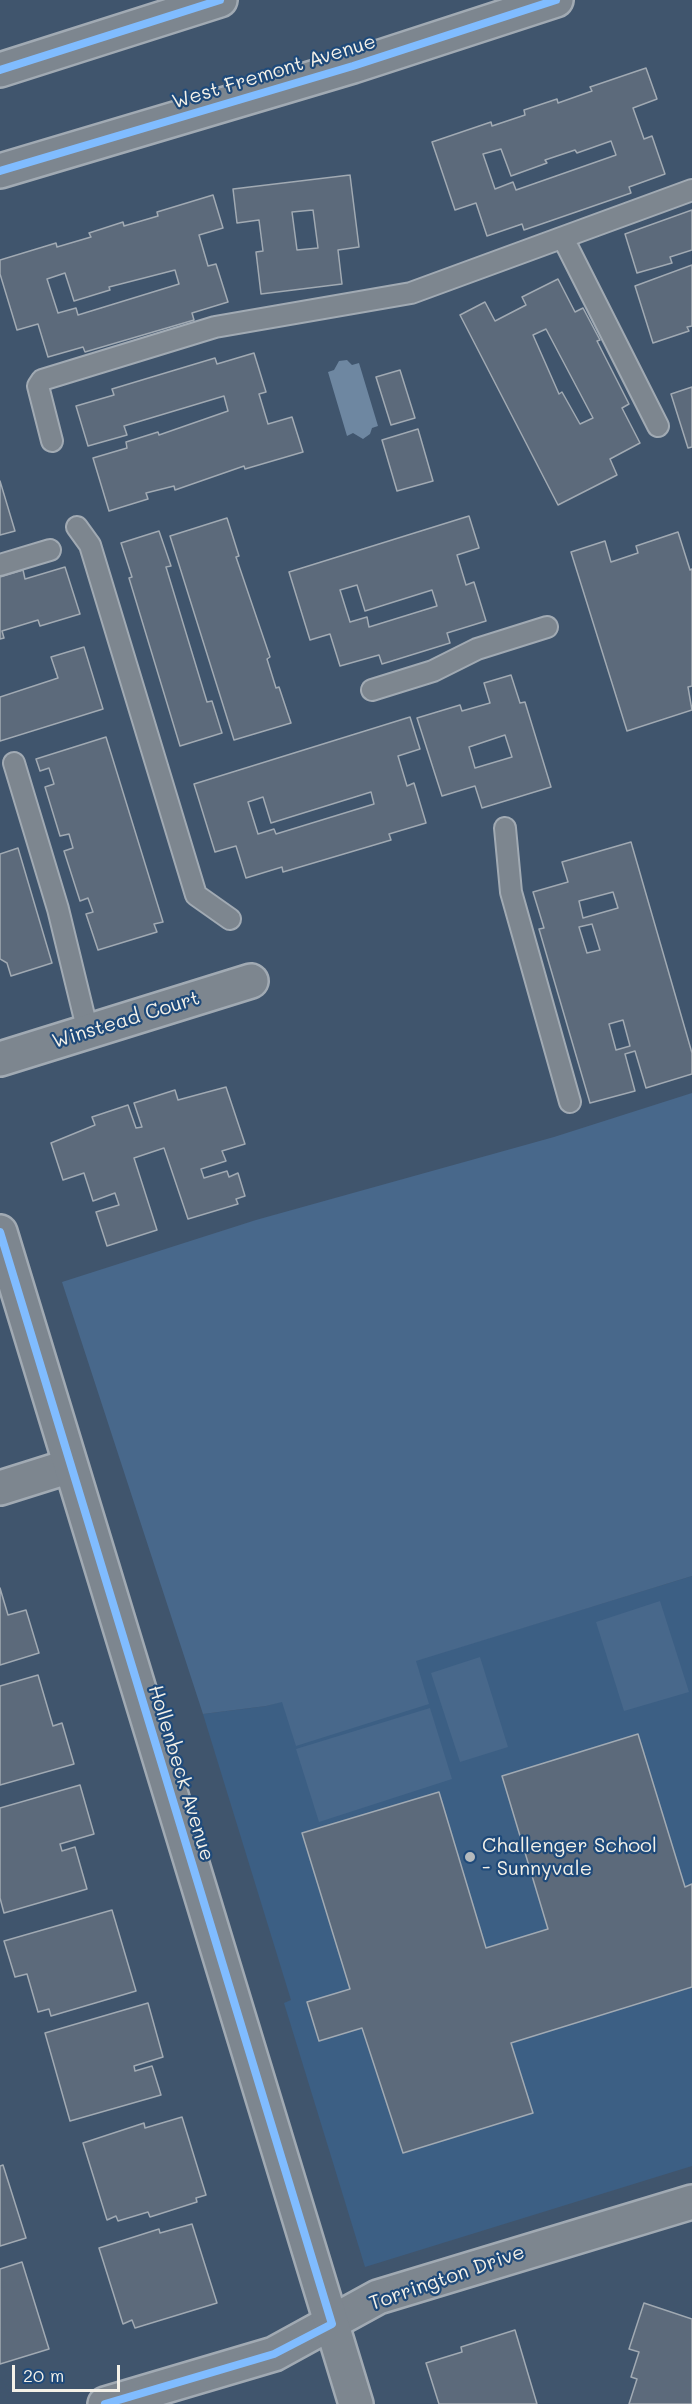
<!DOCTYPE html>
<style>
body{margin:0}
#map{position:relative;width:692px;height:2404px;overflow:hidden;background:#40556d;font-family:Mali,sans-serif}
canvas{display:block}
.scale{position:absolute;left:12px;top:2365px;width:108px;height:27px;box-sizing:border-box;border:3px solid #f4f1e8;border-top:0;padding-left:8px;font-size:18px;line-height:21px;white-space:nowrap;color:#f4f1e8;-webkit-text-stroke:4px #1f4a7a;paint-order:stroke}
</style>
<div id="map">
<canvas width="692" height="2404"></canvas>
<div class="scale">20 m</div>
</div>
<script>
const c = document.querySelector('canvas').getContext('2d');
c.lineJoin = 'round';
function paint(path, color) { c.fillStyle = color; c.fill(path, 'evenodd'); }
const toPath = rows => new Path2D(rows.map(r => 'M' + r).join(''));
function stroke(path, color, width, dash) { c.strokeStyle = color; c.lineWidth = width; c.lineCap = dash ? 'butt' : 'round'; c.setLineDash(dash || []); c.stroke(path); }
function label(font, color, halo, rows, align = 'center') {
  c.font = font + ' Mali,sans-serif'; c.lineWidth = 4.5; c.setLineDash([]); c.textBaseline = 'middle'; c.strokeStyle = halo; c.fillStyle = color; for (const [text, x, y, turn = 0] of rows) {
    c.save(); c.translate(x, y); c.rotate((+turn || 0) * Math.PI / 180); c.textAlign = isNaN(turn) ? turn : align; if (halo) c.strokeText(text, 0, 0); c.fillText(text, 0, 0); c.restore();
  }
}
const built = toPath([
 [692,1576,692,2166,365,2267,284,2003,291,2000,203,1714,266,1706]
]);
const green = toPath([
 [692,1093,692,1576,416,1661,429,1704,296,1746,282,1702,266,1706,203,1714,62,1282,256,1220,554,1137],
 [660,1601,689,1692,624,1711,596,1622],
 [480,1657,508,1747,460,1762,431,1673],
 [430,1708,452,1779,319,1822,296,1749]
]);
const water = toPath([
 [347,360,352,365,359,363,378,426,372,428,370,434,363,439,353,433,347,436,328,372,334,370,339,361]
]);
const building = toPath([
 [646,68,657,99,633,108,644,139,652,136,665,174,629,187,631,193,524,230,522,224,487,236,476,203,455,210,432,142,491,122,492,126,525,115,524,110,557,99,558,103,592,91,590,87,646,68],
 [611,141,616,155,516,190,513,182,495,189,483,154,501,149,511,176,547,163,545,160,575,150,577,153,611,141],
 [350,175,359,247,338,250,342,284,261,294,256,252,263,251,259,220,237,223,233,189,350,175],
 [313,210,318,248,297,250,292,212,313,210],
 [213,195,223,228,199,235,208,266,216,264,228,302,192,313,194,320,85,352,83,347,48,357,38,324,17,330,0,274,0,260,56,243,57,247,91,237,89,233,123,222,124,226,158,216,157,212,213,195],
 [175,270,179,284,78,315,76,308,58,313,47,279,65,273,74,301,110,290,109,287,175,270],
 [692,210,692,250,670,257,672,263,637,273,625,234,692,210],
 [692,265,692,326,687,327,689,331,653,343,635,286,692,265],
 [558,279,575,312,583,308,600,340,597,341,629,404,622,408,640,443,610,459,617,475,558,505,460,315,485,302,495,321,526,305,522,297,558,279],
 [546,329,593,418,580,424,562,392,559,394,533,335,546,329],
 [254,353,266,392,259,394,268,424,292,417,303,452,245,469,244,466,175,490,174,486,146,493,148,499,109,511,93,458,127,448,126,442,158,432,159,435,228,411,224,396,124,426,127,435,88,446,76,406,114,395,112,389,215,358,217,364,254,353],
 [400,370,415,418,391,425,376,377,400,370],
 [692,387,692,447,688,448,671,394,692,387],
 [418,429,433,481,397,491,382,440,418,429],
 [0,481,15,531,0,535,0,481],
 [469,516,479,548,457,555,466,585,474,582,486,621,447,633,450,643,382,664,379,655,340,666,330,634,310,640,289,572,469,516],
 [357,585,365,611,432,590,437,606,369,627,367,617,350,622,340,590,357,585],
 [227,518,239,556,236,557,270,657,267,659,276,688,279,687,291,723,234,740,170,536,227,518],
 [159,531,171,566,166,567,207,702,212,701,222,733,180,746,129,578,132,577,121,543,159,531],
 [678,532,690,570,692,569,692,686,688,687,692,710,627,731,571,552,605,541,611,562,638,553,636,546,678,532],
 [65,567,80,614,40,626,38,620,2,631,4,638,0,639,0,577,23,570,25,579,65,567],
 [84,647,103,709,0,741,0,697,58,678,51,657,84,647],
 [511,675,520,703,525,702,551,787,482,808,475,786,442,796,417,718,460,705,462,711,490,703,484,683,511,675],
 [505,735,512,757,475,768,469,747,505,735],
 [410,717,420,749,398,756,407,786,414,783,426,823,389,834,391,840,283,872,282,867,246,878,236,846,215,852,194,784,410,717],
 [371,792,374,804,276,834,274,829,258,834,248,802,263,797,271,823,371,792],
 [106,737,163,922,154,924,157,932,98,950,86,914,93,912,88,898,80,901,64,851,73,848,69,834,60,836,45,787,54,784,49,768,40,771,36,759,106,737],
 [631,842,692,1053,692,1074,646,1088,635,1051,625,1054,635,1091,590,1103,539,929,544,928,533,892,568,882,562,862,631,842],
 [613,892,618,908,583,918,579,901,613,892],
 [592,924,600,950,587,953,579,927,592,924],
 [623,1020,630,1046,616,1050,609,1024,623,1020],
 [18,848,52,963,11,976,7,963,0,959,0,854,18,848],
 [226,1087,245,1144,222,1151,226,1161,201,1169,204,1178,227,1171,229,1177,238,1173,245,1196,236,1199,238,1204,188,1219,164,1148,134,1158,157,1230,107,1246,96,1212,119,1205,115,1193,93,1201,84,1173,63,1180,51,1143,95,1125,92,1117,128,1105,136,1128,142,1127,134,1103,175,1090,178,1100,226,1087],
 [0,1588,8,1615,26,1610,39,1653,0,1665,0,1588],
 [38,1675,53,1726,62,1723,74,1764,0,1785,0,1686,38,1675],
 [638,1734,685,1887,692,1884,692,1987,511,2043,533,2113,403,2153,362,2028,319,2041,307,2002,350,1989,302,1833,439,1792,486,1948,548,1929,502,1776,638,1734],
 [80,1785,94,1834,60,1844,62,1851,75,1847,87,1889,4,1913,0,1898,0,1808,80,1785],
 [112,1910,136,1991,51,2016,49,2009,38,2012,27,1974,15,1977,4,1941,112,1910],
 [148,2003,163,2057,134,2066,135,2071,152,2066,161,2095,70,2121,45,2033,148,2003],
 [182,2117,206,2195,196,2198,197,2202,150,2217,148,2212,118,2221,116,2216,107,2220,83,2143,144,2123,145,2128,182,2117],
 [3,2165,26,2238,0,2246,0,2166,3,2165],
 [192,2224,217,2303,135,2328,132,2320,123,2324,99,2248,159,2229,160,2233,192,2224],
 [22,2262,49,2349,0,2364,0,2269,22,2262],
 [644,2303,692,2319,692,2404,629,2404,637,2379,631,2377,639,2352,629,2349,644,2303],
 [515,2330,537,2404,439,2404,426,2363,462,2352,461,2347,515,2330]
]);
const lane = toPath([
 [563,238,658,426],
 [52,441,38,386,42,380,215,327,411,293,692,190],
 [77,527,90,545,196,895,230,919],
 [0,565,50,550],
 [372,690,433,671,477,649,547,627],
 [14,763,58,909,88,1032],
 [505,828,511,892,570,1102]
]);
const street = toPath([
 [0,1059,251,981],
 [0,1488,70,1466],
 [105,2404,274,2354,378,2297,692,2202]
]);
const secondary = toPath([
 [0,70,220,0],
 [0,171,353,66,556,0],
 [0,1232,356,2404]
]);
const cycleway = toPath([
 [0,70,220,0],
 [0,171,353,66,556,0],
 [0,1232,332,2324,274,2354,105,2404]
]);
const markers = [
 [470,1857,6,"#b5babd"]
];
const streetNames = [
 ["West Fremont Avenue",274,72,-17],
 ["Winstead Court",126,1020,-17],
 ["Hollenbeck Avenue",181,1773,73],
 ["Torrington Drive",447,2278,-19]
];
const poiNames = [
 ["Challenger School",482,1846],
 ["- Sunnyvale",482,1869]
];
paint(built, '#3c5f84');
paint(green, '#48688b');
paint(water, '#6e87a1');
paint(building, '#5c6a7b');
stroke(building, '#a1aab3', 1.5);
stroke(lane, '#a1aab3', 24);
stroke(street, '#a1aab3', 38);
stroke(secondary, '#a1aab3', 38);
stroke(lane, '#7d868f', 20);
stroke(street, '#7d868f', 33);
stroke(secondary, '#7d868f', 33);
stroke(cycleway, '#80bcff', 8);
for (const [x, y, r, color] of markers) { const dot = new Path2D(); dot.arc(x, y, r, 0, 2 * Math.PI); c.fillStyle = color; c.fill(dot); stroke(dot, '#1f4a7a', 2); }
label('20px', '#f4f1e8', '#1f4a7a', streetNames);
label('20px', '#f4f1e8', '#1f4a7a', poiNames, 'left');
</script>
